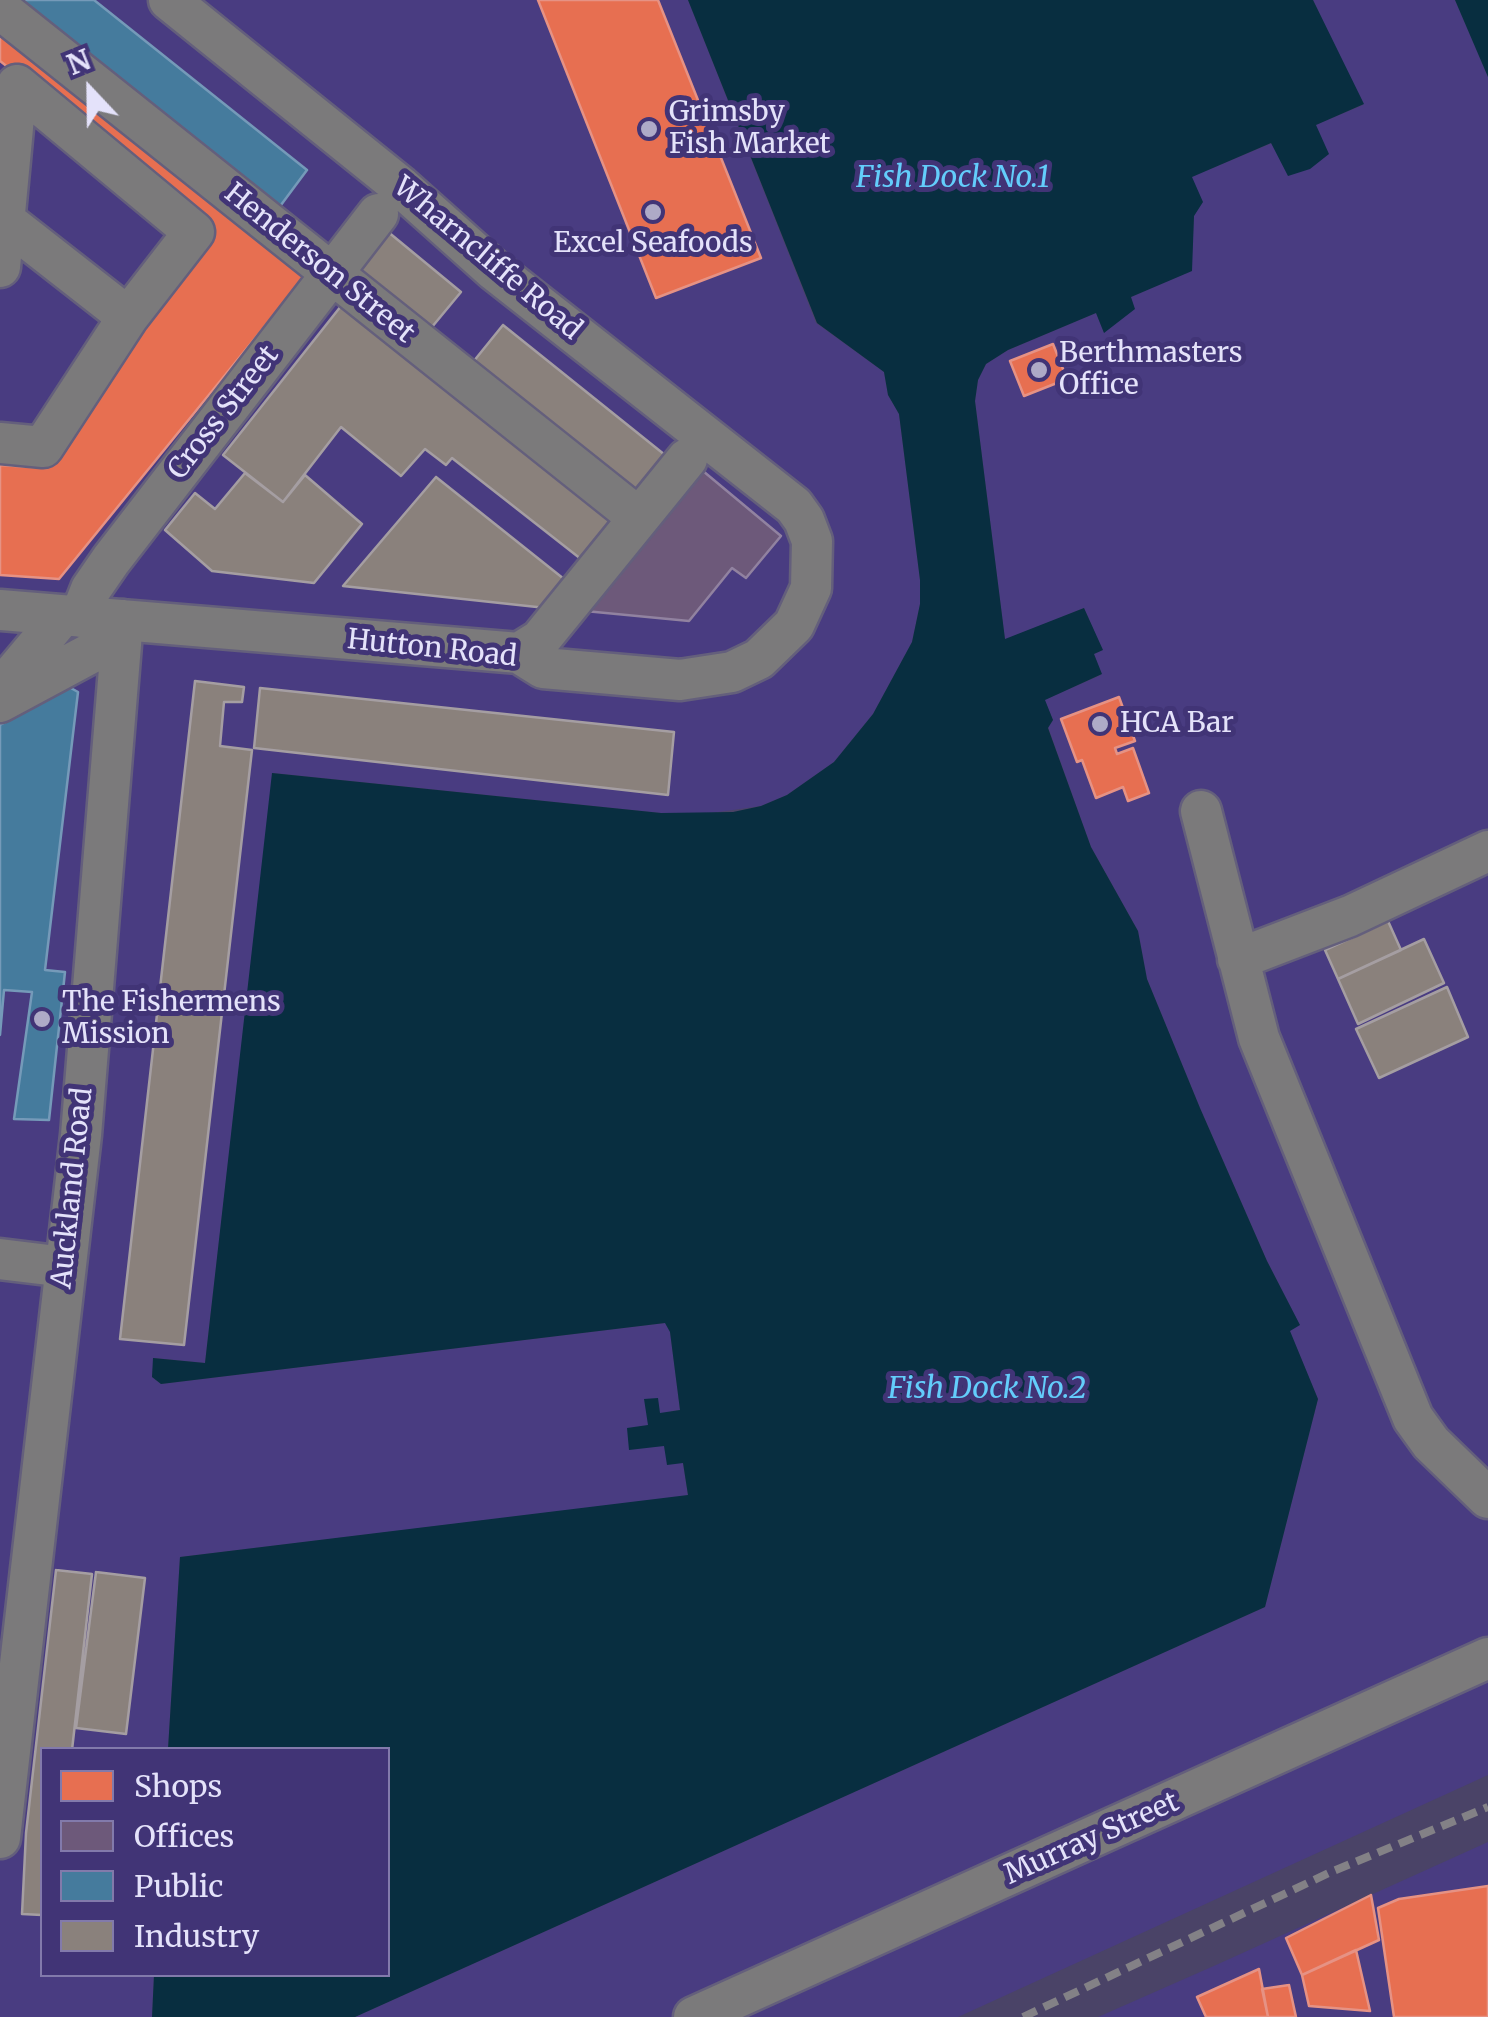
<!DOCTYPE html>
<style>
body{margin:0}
#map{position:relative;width:1488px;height:2017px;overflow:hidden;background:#4a4367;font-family:Merriweather,serif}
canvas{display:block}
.legend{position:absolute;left:40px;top:1747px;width:350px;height:230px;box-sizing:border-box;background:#413476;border:2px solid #827aab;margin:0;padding:12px 18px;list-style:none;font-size:30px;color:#e4e2fa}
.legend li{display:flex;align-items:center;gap:20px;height:50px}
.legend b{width:50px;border:2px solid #827aab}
.north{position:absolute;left:40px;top:40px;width:100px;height:100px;-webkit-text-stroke:8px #413476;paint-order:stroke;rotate:338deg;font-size:28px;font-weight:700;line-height:40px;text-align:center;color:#e4e2fa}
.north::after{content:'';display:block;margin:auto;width:35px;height:45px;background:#e4e2fa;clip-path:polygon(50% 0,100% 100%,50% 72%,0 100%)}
</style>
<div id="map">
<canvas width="1488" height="2017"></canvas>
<ul class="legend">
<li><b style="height:28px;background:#e76f51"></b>Shops</li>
<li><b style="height:28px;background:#6d597a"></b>Offices</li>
<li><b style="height:28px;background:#457b9d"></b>Public</li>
<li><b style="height:28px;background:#8a817c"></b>Industry</li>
</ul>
<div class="north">N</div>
</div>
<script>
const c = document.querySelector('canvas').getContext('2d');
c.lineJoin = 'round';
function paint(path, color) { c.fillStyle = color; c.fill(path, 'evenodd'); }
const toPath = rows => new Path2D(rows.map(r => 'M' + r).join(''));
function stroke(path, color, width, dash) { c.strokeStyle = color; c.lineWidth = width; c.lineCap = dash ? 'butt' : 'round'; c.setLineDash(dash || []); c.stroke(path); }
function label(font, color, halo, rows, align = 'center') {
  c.font = font + ' Merriweather,serif'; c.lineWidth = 10; c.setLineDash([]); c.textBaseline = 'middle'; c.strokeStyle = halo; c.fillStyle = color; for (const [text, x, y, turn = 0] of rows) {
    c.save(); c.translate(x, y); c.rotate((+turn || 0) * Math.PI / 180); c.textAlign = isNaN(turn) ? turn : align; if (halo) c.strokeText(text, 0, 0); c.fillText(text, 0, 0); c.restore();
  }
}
const built = toPath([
 [0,0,688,0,816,323,884,372,888,395,899,414,920,580,920,604,912,642,873,714,834,762,787,795,761,806,697,815,661,813,273,773,205,1363,154,1358,152,1377,161,1384,665,1323,670,1331,680,1410,671,1411,678,1463,683,1463,688,1496,180,1557,168,1749,42,1750,42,1974,154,1975,152,2017,0,2017],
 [1313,0,1455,0,1488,77,1488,1775,958,2017,355,2017,1265,1607,1318,1399,1289,1330,1299,1324,1267,1261,1200,1108,1147,979,1138,931,1091,847,1048,727,1053,720,1044,700,1101,675,1094,654,1102,650,1084,608,1005,640,975,401,978,380,986,364,1008,350,1096,313,1104,332,1131,297,1191,271,1194,216,1199,206,1191,177,1363,105],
 [1488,1842,1488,2017,1098,2017,1216,1965]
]);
const water = toPath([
 [688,0,1313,0,1364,104,1316,125,1329,154,1310,169,1288,176,1271,143,1192,177,1203,202,1194,216,1192,271,1131,297,1135,309,1104,333,1096,313,1008,350,986,364,978,380,975,401,1005,639,1084,608,1103,650,1094,654,1102,674,1045,700,1053,720,1048,728,1091,847,1138,931,1147,979,1200,1108,1267,1261,1300,1325,1290,1331,1318,1399,1265,1607,355,2017,152,2017,154,1975,388,1974,388,1750,168,1749,180,1557,688,1495,683,1463,667,1465,664,1446,629,1450,627,1428,648,1425,644,1399,658,1398,660,1413,680,1410,670,1332,665,1323,161,1384,152,1377,153,1358,205,1363,272,773,661,813,733,812,761,806,787,795,834,762,873,714,912,642,920,604,920,580,899,414,888,395,884,372,817,323],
 [1455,0,1488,0,1488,77]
]);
const shops = toPath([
 [538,0,658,0,761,258,656,298,538,0],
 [0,24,309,272,59,579,0,575,0,465,47,468,137,328,213,229,0,61,0,24],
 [1053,344,1067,379,1024,396,1010,361,1053,344],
 [1119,697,1135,741,1115,748,1117,754,1133,748,1149,793,1128,801,1123,787,1096,798,1082,760,1077,762,1061,719,1119,697],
 [1488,1886,1488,2017,1394,2017,1378,1908,1399,1899,1488,1886],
 [1371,1895,1379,1940,1302,1975,1286,1938,1371,1895],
 [1356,1950,1370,2011,1309,2006,1302,1975,1356,1950],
 [1259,1969,1268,2017,1206,2017,1197,1997,1259,1969],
 [1289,1985,1296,2017,1268,2017,1262,1989,1289,1985]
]);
const offices = toPath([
 [697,466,781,536,746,578,732,568,689,621,585,611,697,466]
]);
const public = toPath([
 [7,0,94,0,307,170,275,213,7,0],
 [69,687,78,692,45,970,65,972,49,1120,14,1119,32,992,4,990,0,1035,0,725,69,687]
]);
const industry = toPath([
 [387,231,461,292,427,333,353,273,387,231],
 [345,301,622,520,586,563,452,458,446,465,425,449,401,476,341,427,283,502,223,455,345,301],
 [503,325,670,459,638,501,469,367,503,325],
 [245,473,283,502,305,475,362,524,314,583,212,571,165,530,195,493,215,509,245,473],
 [436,477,569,583,546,608,343,586,436,477],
 [195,681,244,687,242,702,224,702,220,746,252,750,184,1345,120,1339,195,681],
 [260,688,674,732,668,795,254,748,260,688],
 [1388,921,1401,950,1338,979,1325,950,1388,921],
 [1424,939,1444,983,1358,1024,1338,979,1424,939],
 [1447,987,1468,1037,1379,1078,1356,1029,1447,987],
 [56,1570,92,1574,72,1750,42,1750,42,1915,22,1914,26,1833,56,1570],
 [96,1572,145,1578,126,1734,76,1728,96,1572]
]);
const minor = toPath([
 [0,9,639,518],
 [4,220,128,317],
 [0,267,17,85],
 [0,443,43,447,128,317,194,232,17,85],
 [0,610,519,653,543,668,680,680,732,672,759,659,794,625,811,588,812,541,804,520,794,506,494,270,400,186,169,0],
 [80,617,91,589,111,560,378,214],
 [519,653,540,640,687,459],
 [0,690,62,616],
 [0,702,121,637],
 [1201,811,1259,1038,1400,1386,1413,1418,1431,1443,1488,1498],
 [1238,959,1350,916,1488,851],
 [0,1259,65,1267],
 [0,1838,81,1135,123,620],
 [694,2017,1488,1658]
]);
const rail = toPath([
 [1023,2017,1331,1872,1488,1807]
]);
const markers = [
 [649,129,10,"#aeaac7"],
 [653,212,10,"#aeaac7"],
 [1039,370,10,"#aeaac7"],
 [1100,724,10,"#aeaac7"],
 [42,1019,10,"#aeaac7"]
];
const poiNames = [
 ["Grimsby",669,113],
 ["Fish Market",669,145],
 ["Excel Seafoods",653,244,"center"],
 ["Berthmasters",1059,354],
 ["Office",1059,386],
 ["HCA Bar",1120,724],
 ["The Fishermens",62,1003],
 ["Mission",62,1035]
];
const streetNames = [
 ["Wharncliffe Road",487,259,40],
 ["Henderson Street",319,264,39],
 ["Cross Street",224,413,-52],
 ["Hutton Road",432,649,6],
 ["Auckland Road",73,1188,-84],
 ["Murray Street",1092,1839,-24]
];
const waterNames = [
 ["Fish Dock No.1",953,179],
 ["Fish Dock No.2",987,1390]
];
paint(built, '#493c81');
paint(water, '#082e40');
paint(shops, '#e76f51');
stroke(shops, '#e69284', 2.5);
paint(offices, '#6d597a');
stroke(offices, '#9182a0', 2.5);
paint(public, '#457b9d');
stroke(public, '#759ab9', 2.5);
paint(industry, '#8a817c');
stroke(industry, '#a59ea2', 2.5);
stroke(minor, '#645f7c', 45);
stroke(minor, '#7b7a7b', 40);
stroke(rail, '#838186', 8, [15, 8]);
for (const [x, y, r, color] of markers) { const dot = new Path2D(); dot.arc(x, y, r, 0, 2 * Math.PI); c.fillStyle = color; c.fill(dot); stroke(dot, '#413476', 4); }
label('28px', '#e4e2fa', '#413476', poiNames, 'left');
label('28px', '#e4e2fa', '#413476', streetNames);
label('italic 30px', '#63cdfb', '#413476', waterNames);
</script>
